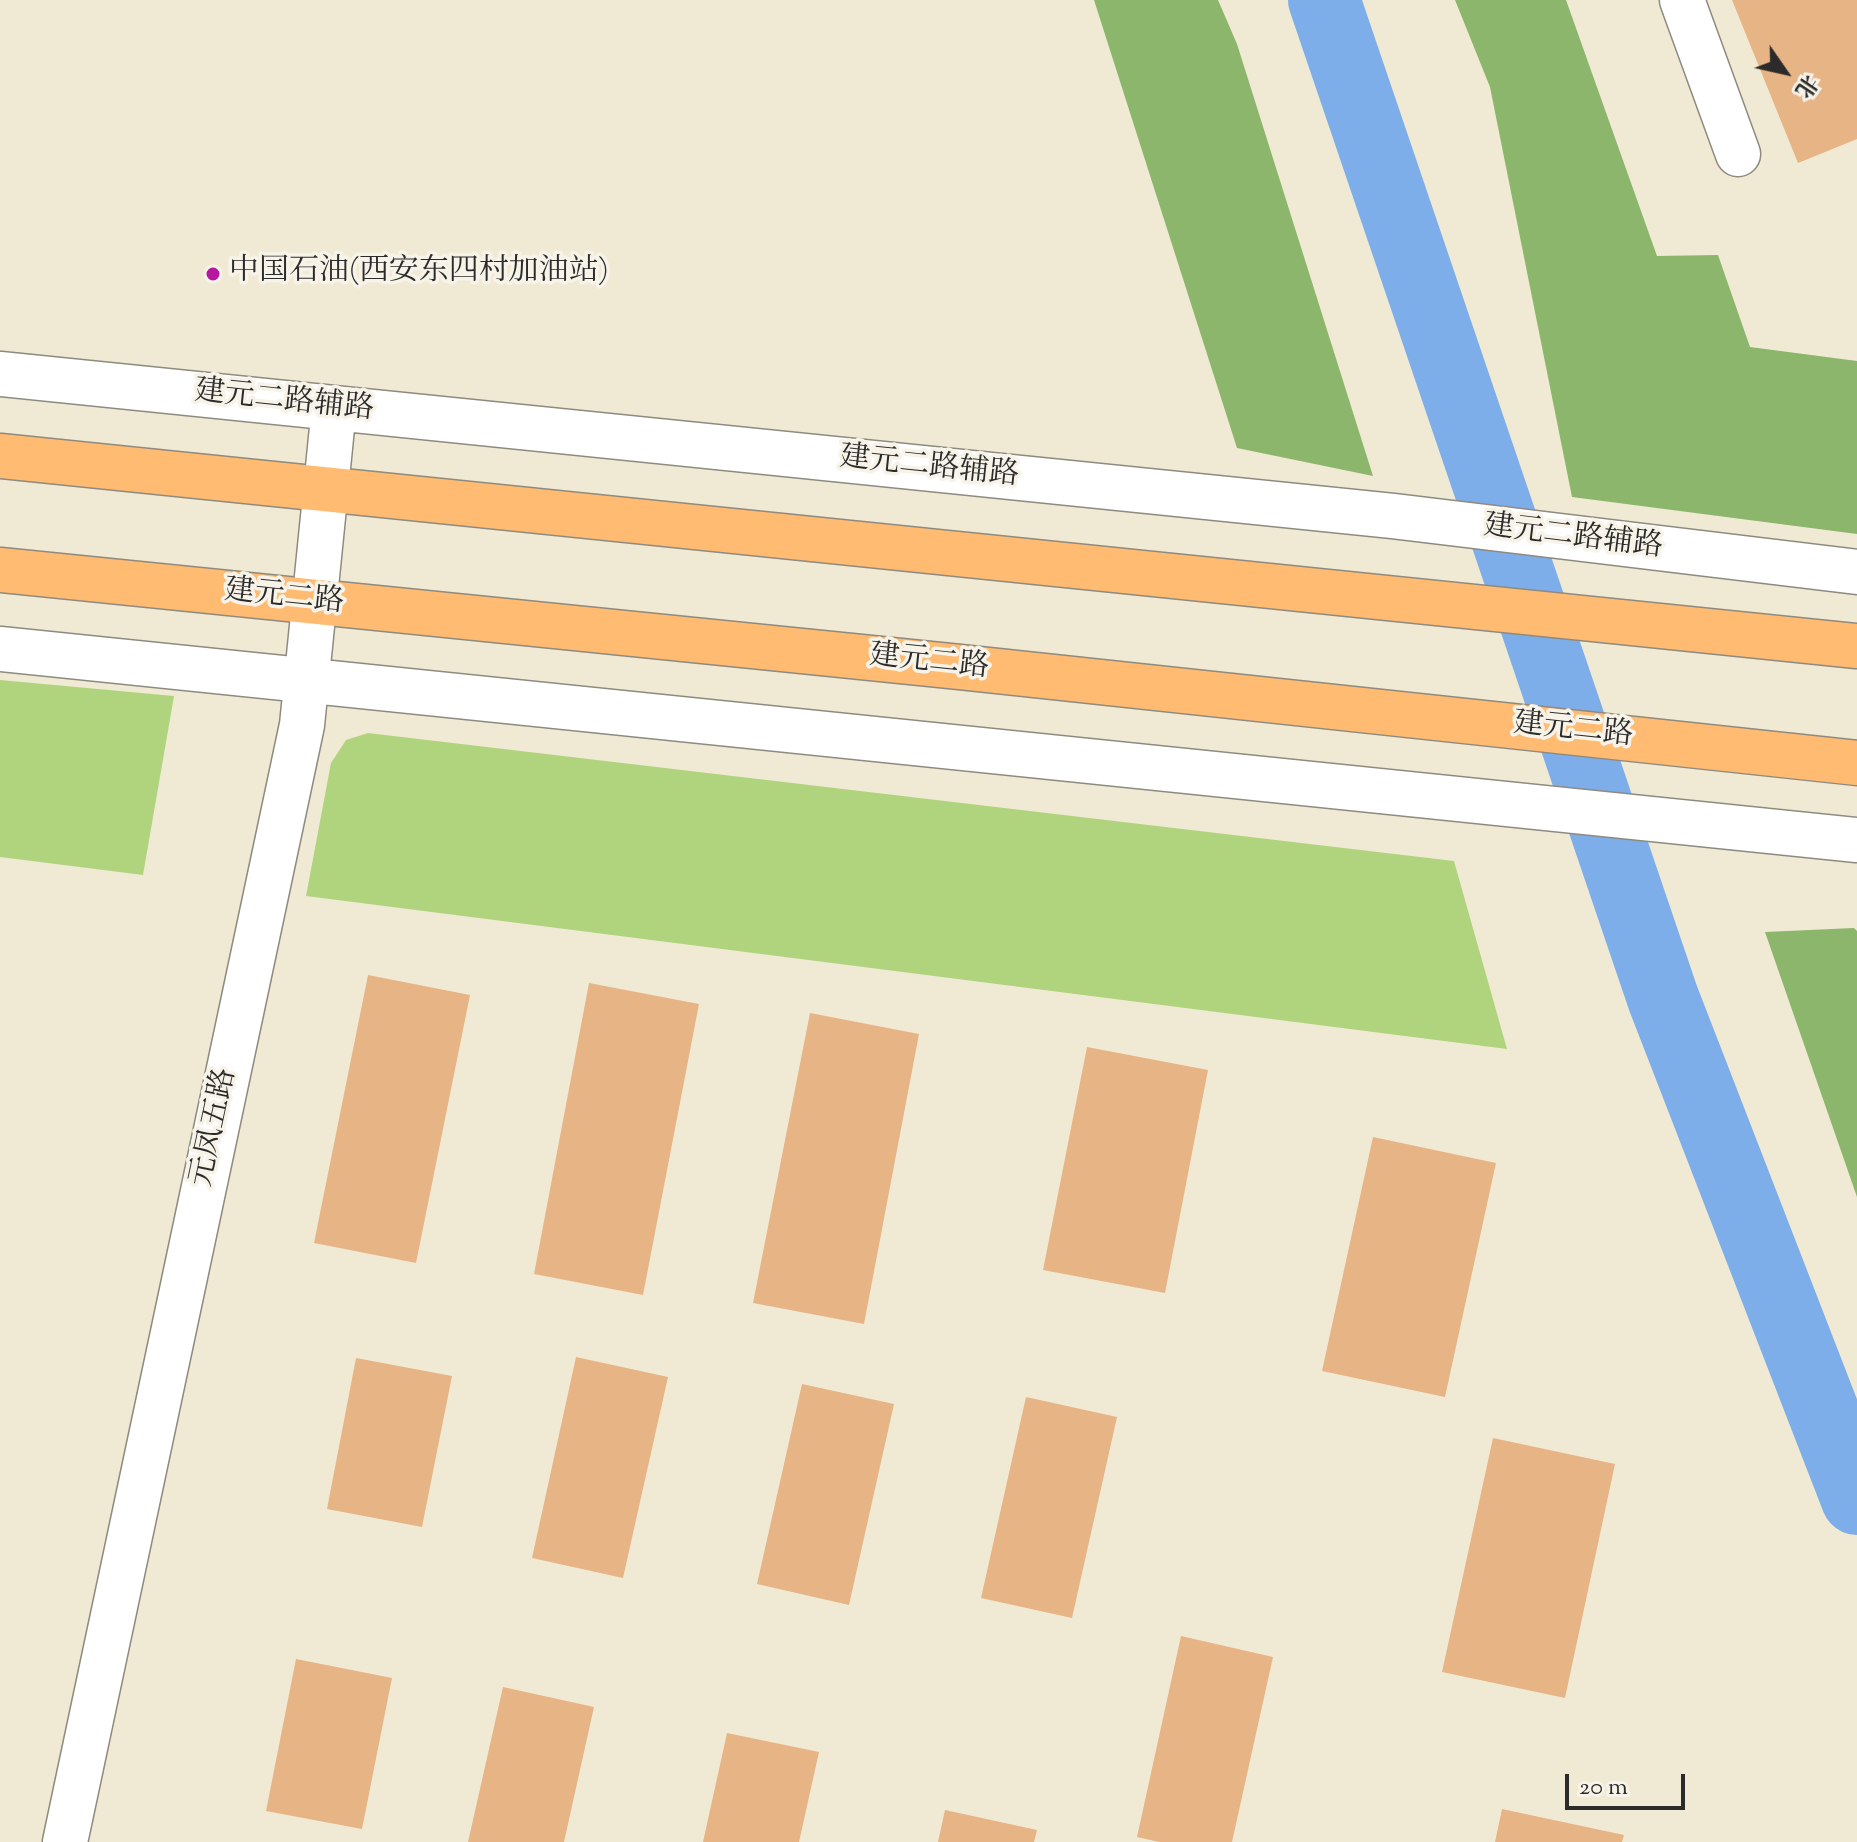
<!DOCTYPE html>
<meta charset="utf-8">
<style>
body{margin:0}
#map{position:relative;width:1857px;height:1842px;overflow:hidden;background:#f0ead4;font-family:"Sorts Mill Goudy","Noto Serif SC",serif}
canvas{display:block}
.north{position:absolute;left:1745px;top:32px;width:80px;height:80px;-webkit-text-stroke:6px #f7f3e8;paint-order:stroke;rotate:124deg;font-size:22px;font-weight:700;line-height:32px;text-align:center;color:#2b2b2b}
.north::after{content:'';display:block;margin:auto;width:28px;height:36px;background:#2b2b2b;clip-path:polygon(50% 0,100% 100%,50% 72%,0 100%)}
.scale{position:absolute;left:1565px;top:1774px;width:120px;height:36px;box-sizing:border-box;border:4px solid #2b2b2b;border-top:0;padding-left:10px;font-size:24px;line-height:28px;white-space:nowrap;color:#2b2b2b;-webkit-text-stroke:6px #f7f3e8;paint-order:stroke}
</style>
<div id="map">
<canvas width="1857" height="1842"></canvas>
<div class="north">北</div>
<div class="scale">20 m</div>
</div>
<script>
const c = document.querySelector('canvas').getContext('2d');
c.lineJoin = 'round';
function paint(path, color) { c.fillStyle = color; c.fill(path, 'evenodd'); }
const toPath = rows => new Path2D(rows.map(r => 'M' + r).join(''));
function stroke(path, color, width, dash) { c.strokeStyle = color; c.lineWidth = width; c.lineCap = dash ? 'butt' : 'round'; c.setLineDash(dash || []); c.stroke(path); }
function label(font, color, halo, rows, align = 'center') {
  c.font = font + ' "Sorts Mill Goudy","Noto Serif SC",serif'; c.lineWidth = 7; c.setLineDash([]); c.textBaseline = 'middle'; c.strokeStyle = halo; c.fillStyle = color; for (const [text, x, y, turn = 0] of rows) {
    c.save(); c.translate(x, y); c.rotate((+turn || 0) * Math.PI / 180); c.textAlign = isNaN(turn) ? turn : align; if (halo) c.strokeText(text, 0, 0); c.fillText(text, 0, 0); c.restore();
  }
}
const green = toPath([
 [0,680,174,696,143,875,0,857],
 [368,733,1454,861,1507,1049,306,896,331,763,346,740]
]);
const forest = toPath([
 [1094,0,1218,0,1237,44,1373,476,1237,448],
 [1455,0,1566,0,1657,256,1718,255,1750,347,1857,361,1857,534,1572,497,1490,87],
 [1854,928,1857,931,1857,1197,1765,932]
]);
const river = toPath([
 [1324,0,1663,998,1857,1499]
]);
const building = toPath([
 [1732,0,1857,0,1857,139,1798,163],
 [368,975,470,995,416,1263,314,1243],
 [589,983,699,1004,643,1295,534,1274],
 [810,1013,919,1034,864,1324,753,1303],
 [1087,1047,1208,1070,1165,1293,1043,1270],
 [1373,1137,1496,1163,1445,1397,1322,1371],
 [576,1357,668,1377,623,1578,532,1558],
 [356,1358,452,1376,422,1527,327,1509],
 [802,1384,894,1404,849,1605,757,1584],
 [1026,1397,1117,1417,1072,1618,981,1598],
 [1493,1438,1615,1464,1565,1698,1442,1672],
 [1181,1636,1273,1657,1232,1842,1159,1842,1137,1837],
 [296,1659,392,1678,362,1829,266,1811],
 [503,1687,594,1707,564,1842,468,1842],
 [727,1733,819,1752,799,1842,703,1842],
 [1502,1809,1624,1835,1622,1842,1495,1842],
 [945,1810,1037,1830,1034,1842,938,1842]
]);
const minor = toPath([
 [1682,0,1738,154],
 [0,374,1393,516,1857,572],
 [0,649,1857,840],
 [65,1842,302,725,334,408]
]);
const major = toPath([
 [0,456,1857,646],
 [0,570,960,667,1857,763]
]);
const markers = [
 [213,274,8,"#b5179e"]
];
const poiNames = [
 ["中国石油(西安东四村加油站)",229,274]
];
const streetNames = [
 ["建元二路辅路",284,403,6],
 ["建元二路辅路",929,469,6],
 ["建元二路辅路",1573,539,7],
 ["建元二路",284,599,6],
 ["建元二路",929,664,6],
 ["建元二路",1573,732,6],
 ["元凤五路",216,1128,-78]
];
paint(green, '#b0d47d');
paint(forest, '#8cb66c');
stroke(river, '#7eaee9', 72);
paint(building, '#e7b486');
stroke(minor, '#8e8a80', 47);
stroke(major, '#8e8a80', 47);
stroke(minor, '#fff', 44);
stroke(major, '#febb71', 44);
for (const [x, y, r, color] of markers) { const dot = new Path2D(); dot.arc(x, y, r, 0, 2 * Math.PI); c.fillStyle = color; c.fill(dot); stroke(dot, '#f7f3e8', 3); }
label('30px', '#2b2b2b', '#f7f3e8', poiNames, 'left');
label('30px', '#2b2b2b', '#f7f3e8', streetNames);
</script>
